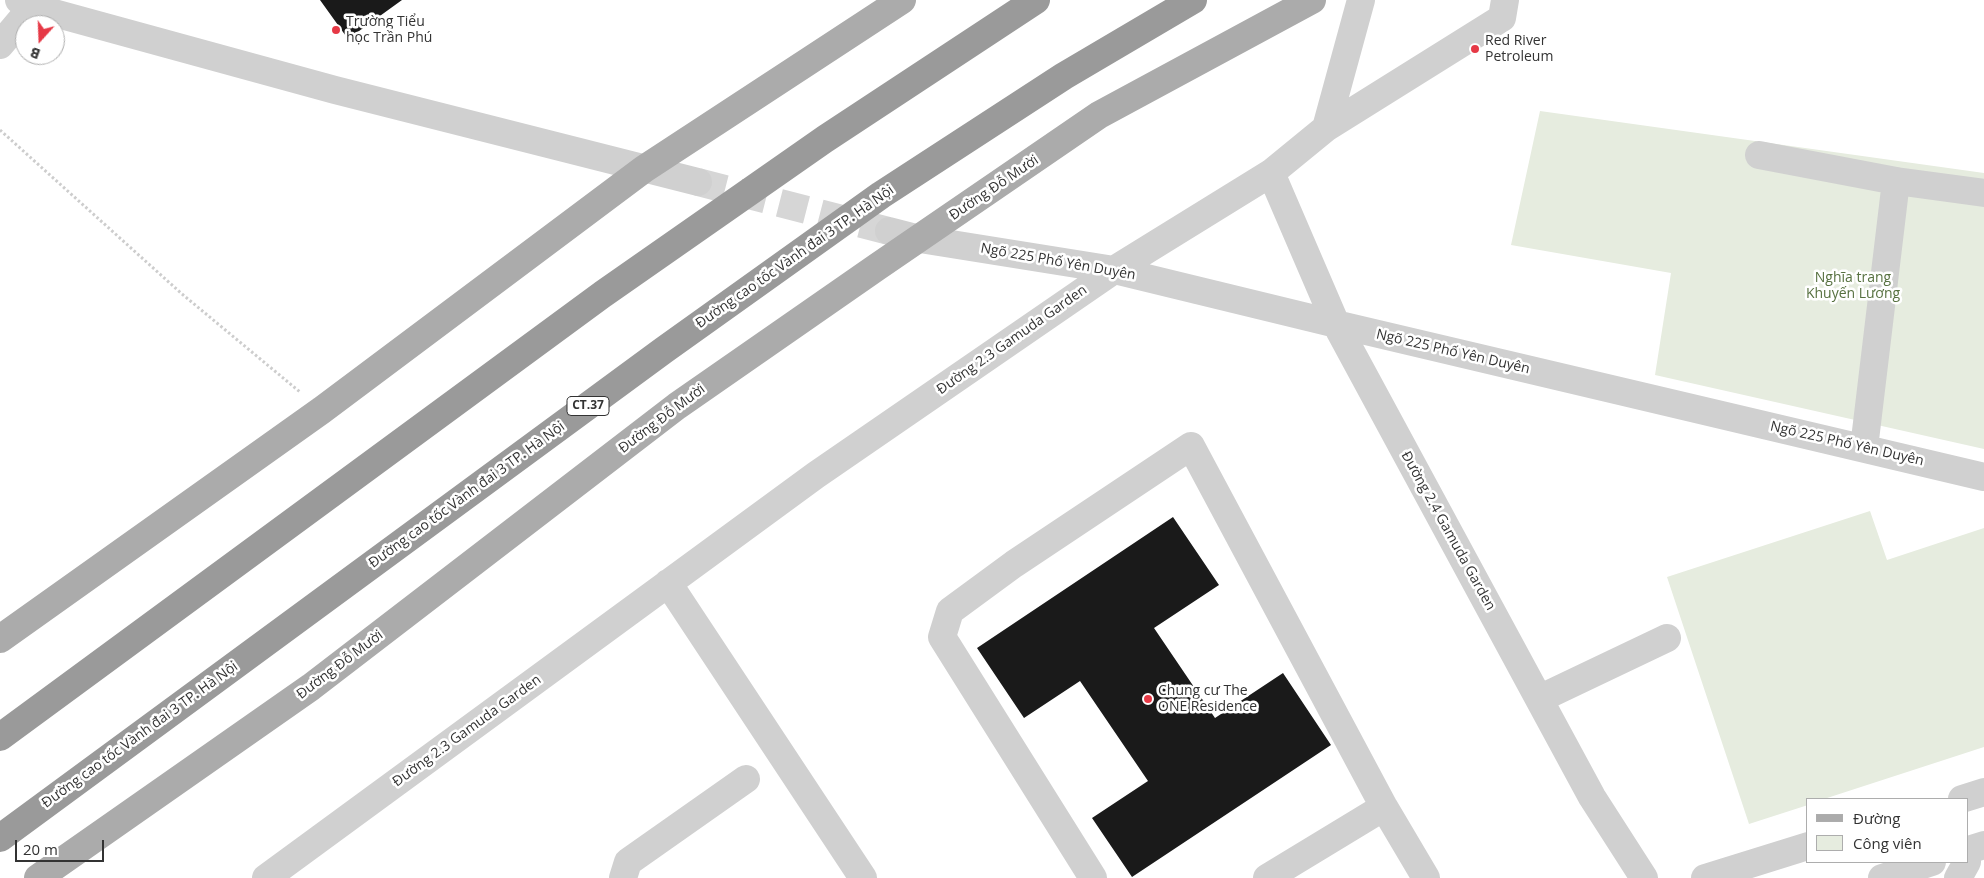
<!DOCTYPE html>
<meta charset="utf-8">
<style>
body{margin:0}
#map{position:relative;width:1984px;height:878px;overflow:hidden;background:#fff;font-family:"Open Sans",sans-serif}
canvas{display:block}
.legend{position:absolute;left:1806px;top:798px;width:162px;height:65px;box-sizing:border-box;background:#fff;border:1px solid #adadad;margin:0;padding:6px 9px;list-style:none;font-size:15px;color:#333}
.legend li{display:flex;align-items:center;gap:10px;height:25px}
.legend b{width:25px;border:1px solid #adadad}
.north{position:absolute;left:15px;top:15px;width:50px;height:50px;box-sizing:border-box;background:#fff;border:1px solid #adadad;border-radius:50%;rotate:200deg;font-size:14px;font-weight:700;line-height:20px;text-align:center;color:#333}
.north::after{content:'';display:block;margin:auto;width:18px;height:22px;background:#e63946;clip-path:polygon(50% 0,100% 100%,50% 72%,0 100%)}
.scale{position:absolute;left:15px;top:840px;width:89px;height:22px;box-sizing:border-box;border:2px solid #333;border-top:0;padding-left:6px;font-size:15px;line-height:18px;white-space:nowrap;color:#333;-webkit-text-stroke:4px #fff;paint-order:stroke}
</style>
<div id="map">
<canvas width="1984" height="878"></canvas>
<ul class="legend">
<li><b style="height:6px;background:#ababab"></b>Đường</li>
<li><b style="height:14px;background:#e6ecdf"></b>Công viên</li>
</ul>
<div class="north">B</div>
<div class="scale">20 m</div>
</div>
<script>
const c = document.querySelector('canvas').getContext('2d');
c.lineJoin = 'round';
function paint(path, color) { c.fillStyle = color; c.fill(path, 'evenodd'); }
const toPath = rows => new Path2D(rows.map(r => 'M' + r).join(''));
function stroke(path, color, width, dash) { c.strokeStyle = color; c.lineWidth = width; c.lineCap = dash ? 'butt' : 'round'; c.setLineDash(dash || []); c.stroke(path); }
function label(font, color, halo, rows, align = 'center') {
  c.font = font + ' "Open Sans",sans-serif'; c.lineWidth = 5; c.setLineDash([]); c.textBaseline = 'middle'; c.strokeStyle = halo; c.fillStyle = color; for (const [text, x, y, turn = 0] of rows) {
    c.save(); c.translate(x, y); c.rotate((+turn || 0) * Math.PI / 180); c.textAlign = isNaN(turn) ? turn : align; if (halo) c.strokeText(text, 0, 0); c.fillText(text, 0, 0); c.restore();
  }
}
const green = toPath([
 [1540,111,1984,173,1984,449,1655,375,1671,273,1511,245],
 [1870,511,1887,560,1984,528,1984,747,1824,799,1808,799,1808,805,1749,824,1667,577]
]);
const building = toPath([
 [320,0,402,0,348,39],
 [1173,517,1219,585,1154,628,1215,718,1283,673,1331,745,1132,877,1092,818,1148,781,1080,681,1024,718,977,648]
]);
const minorTunnel = toPath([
 [698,182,889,231]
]);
const path = toPath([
 [0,130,182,294,300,392]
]);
const minor = toPath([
 [19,0,32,7,335,90,698,182],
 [0,45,32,7,35,0],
 [1326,128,1502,18,1505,0],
 [1759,155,1896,181,1984,193],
 [1271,173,1336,324,1592,797,1644,878],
 [889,231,920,239,1114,270,1336,324,1984,477],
 [1864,448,1896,181],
 [668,583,863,878],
 [1539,699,1667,638],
 [1962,799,1984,792],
 [1968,850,1984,845],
 [266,878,816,475,1114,270,1271,173,1326,128,1361,0],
 [623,878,628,862,746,779],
 [1093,878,942,637,950,611,1014,564,1191,446,1384,807],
 [1267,878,1384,807,1426,878],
 [1705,878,1808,846],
 [1882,878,1932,862],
 [1958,878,1967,862]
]);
const major = toPath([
 [0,639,322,410,644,169,902,0],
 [38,878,311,687,677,406,877,267,1099,115,1312,0]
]);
const highway = toPath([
 [0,737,603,294,825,139,1036,0],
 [0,838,664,350,881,195,1064,76,1193,0]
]);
const markers = [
 [336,30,5,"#e63946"],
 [1475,49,5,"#e63946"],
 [1148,699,5,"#e63946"]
];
const shields = [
 [588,406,42]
];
const shieldNames = [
 ["CT.37",588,406]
];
const poiNames = [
 ["Trường Tiểu",346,22],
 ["học Trần Phú",346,38],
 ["Red River",1485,41],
 ["Petroleum",1485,57],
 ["Chung cư The",1158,691],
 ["ONE Residence",1158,707]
];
const streetNames = [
 ["Đường Đỗ Mười",994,188,-34],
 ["Đường cao tốc Vành đai 3 TP. Hà Nội",795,257,-35],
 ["Ngõ 225 Phố Yên Duyên",1058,262,10],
 ["Đường 2.3 Gamuda Garden",1012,340,-35],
 ["Ngõ 225 Phố Yên Duyên",1453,352,13],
 ["Đường Đỗ Mười",662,419,-37],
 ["Ngõ 225 Phố Yên Duyên",1847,444,13],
 ["Đường cao tốc Vành đai 3 TP. Hà Nội",467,495,-36],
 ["Đường 2.4 Gamuda Garden",1448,531,61],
 ["Đường Đỗ Mười",340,665,-37],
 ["Đường 2.3 Gamuda Garden",467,731,-36],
 ["Đường cao tốc Vành đai 3 TP. Hà Nội",140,735,-36]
];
const parkNames = [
 ["Nghĩa trang",1853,278],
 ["Khuyến Lương",1853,294]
];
paint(green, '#e6ecdf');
paint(building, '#1a1a1a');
stroke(minorTunnel, '#d6d6d6', 28, [28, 14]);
stroke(path, '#cdcdcd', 3, [2.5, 2.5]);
stroke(minor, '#d0d0d0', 28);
stroke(major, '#ababab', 28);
stroke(highway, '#9a9a9a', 28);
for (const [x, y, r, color] of markers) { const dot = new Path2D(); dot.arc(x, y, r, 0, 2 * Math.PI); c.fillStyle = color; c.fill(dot); stroke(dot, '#fff', 2); }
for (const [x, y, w] of shields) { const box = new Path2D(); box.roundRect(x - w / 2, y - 9.5, w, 19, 4); c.fillStyle = '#fff'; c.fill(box); stroke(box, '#333', 1); }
label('bold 12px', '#333', null, shieldNames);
label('14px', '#333', '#fff', poiNames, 'left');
label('14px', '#333', '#fff', streetNames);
label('14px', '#56703f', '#fff', parkNames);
</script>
